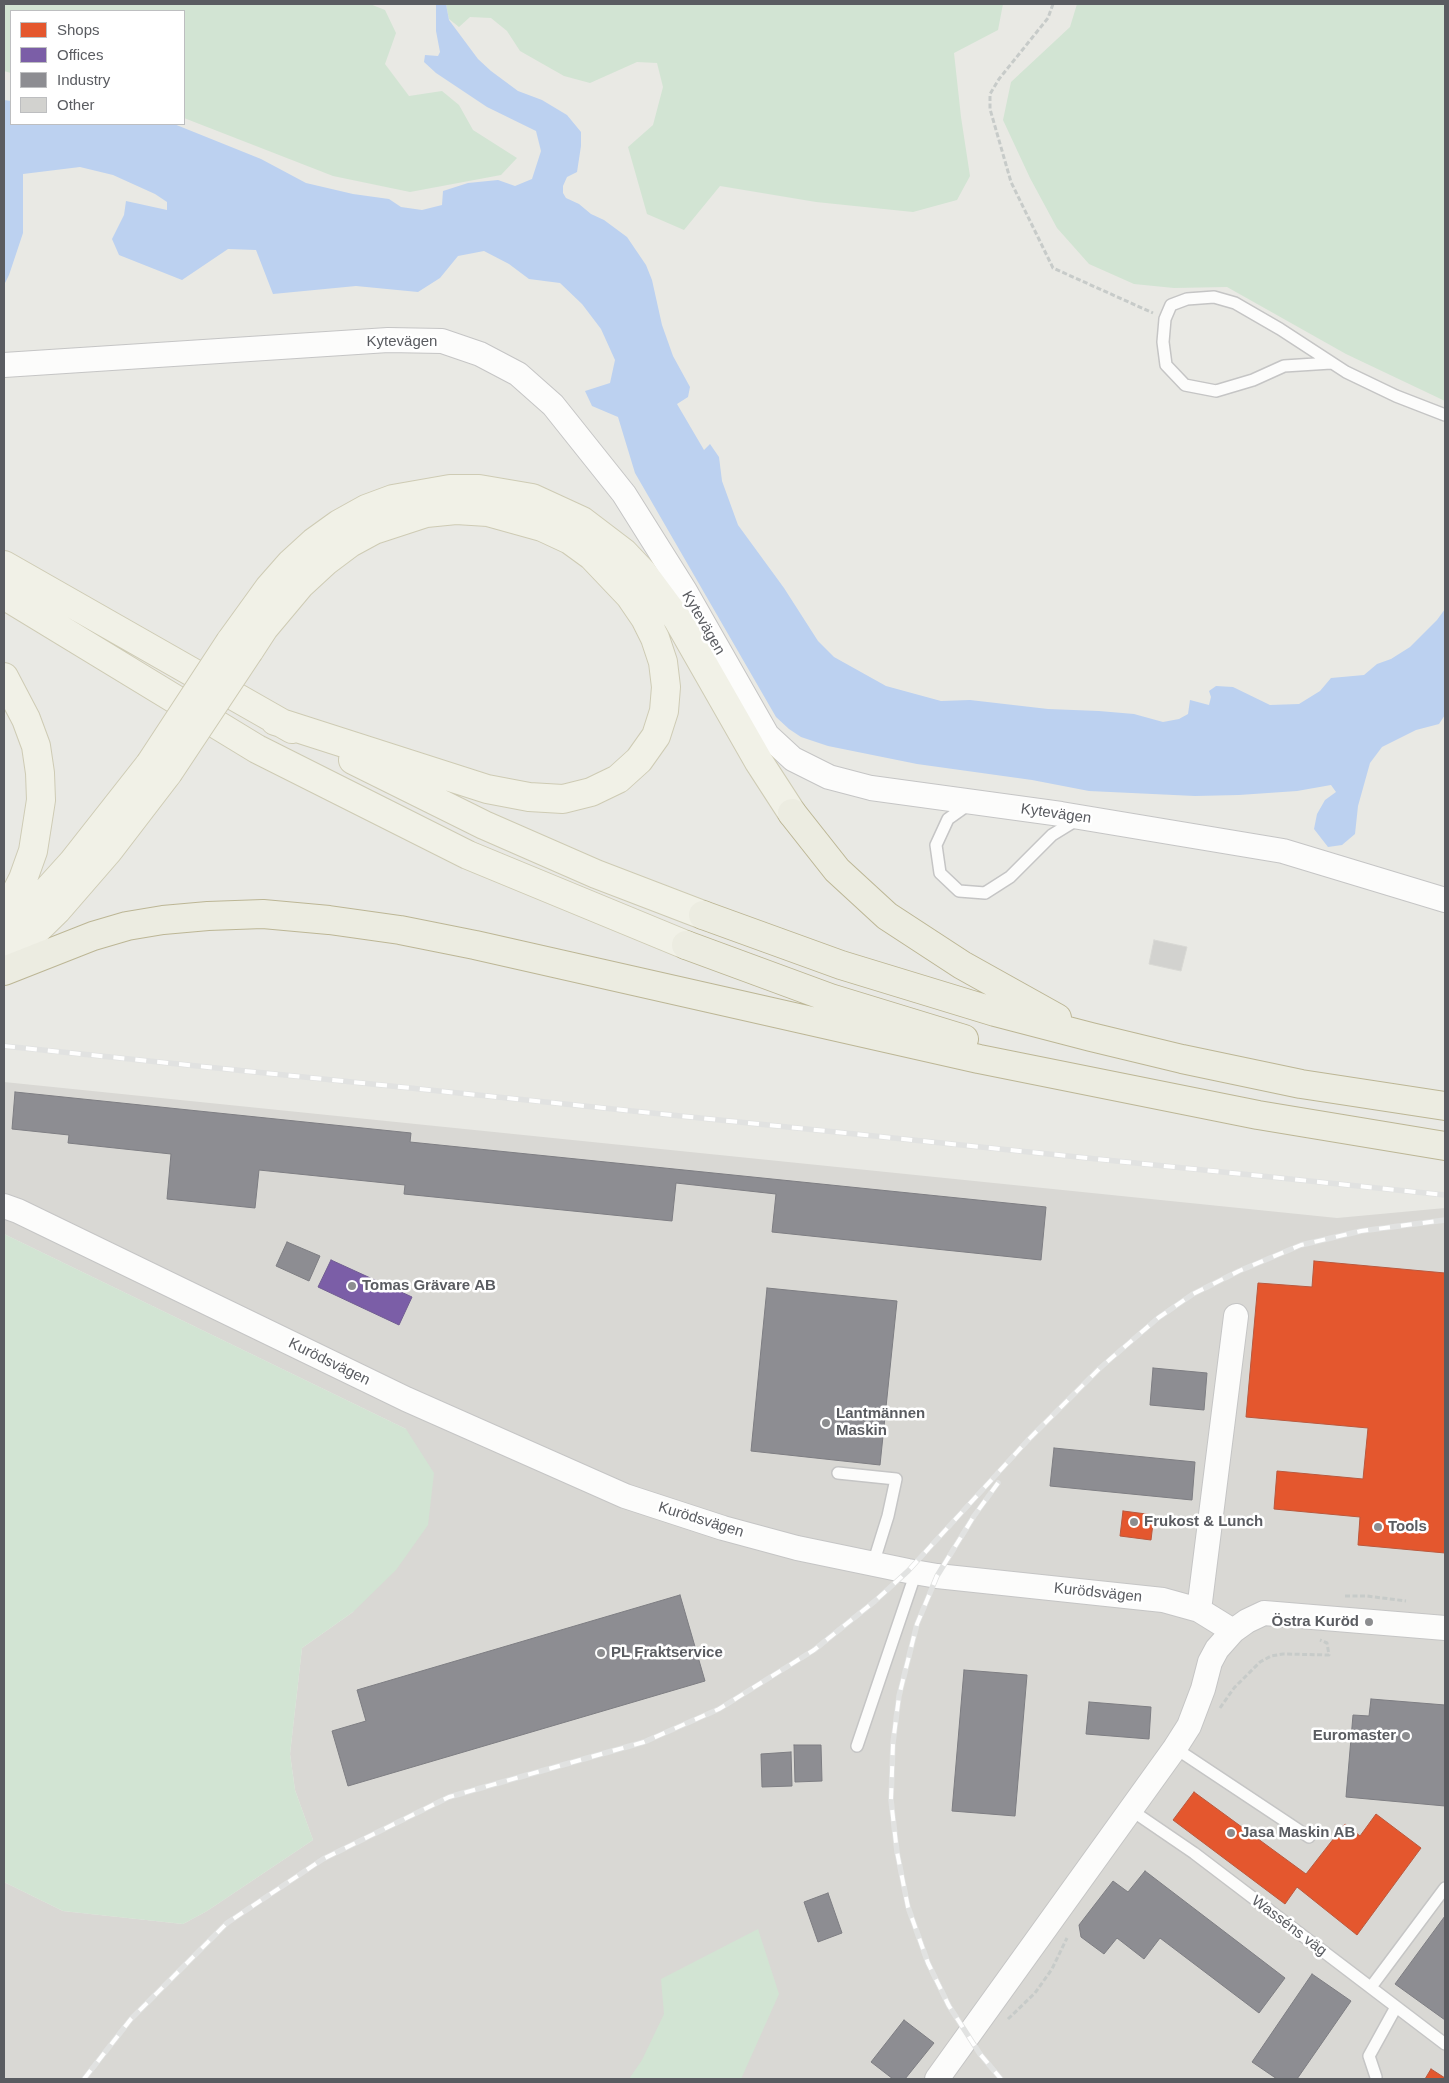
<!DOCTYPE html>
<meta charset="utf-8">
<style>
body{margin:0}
#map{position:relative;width:1449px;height:2083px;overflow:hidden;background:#e9e9e4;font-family:Arial,sans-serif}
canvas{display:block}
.frame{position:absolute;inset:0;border:5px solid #5a5c61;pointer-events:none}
.legend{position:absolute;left:10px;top:10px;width:175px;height:115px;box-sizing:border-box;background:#fff;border:1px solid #bdbec0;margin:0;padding:6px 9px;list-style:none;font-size:15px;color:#5a5c61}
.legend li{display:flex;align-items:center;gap:10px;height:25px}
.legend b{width:25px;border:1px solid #bdbec0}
</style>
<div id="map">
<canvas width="1449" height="2083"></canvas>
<div class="frame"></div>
<ul class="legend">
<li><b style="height:14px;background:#e4572e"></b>Shops</li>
<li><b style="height:14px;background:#7b5ea7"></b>Offices</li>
<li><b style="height:14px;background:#8d8d92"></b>Industry</li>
<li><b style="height:14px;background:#d2d2cf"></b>Other</li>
</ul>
</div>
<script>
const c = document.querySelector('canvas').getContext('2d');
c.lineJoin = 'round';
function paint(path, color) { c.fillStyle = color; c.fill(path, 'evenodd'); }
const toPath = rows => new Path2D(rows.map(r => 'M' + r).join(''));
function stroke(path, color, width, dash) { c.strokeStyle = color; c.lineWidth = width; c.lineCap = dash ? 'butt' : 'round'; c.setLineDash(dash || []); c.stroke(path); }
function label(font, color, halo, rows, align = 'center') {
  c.font = font + ' Arial,sans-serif'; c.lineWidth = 5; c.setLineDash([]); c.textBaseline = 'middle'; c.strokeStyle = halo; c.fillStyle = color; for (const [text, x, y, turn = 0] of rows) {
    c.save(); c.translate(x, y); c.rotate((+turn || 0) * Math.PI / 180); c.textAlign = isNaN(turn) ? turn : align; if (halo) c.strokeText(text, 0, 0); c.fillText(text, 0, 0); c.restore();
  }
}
const industrial = toPath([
 [4,1082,1337,1218,1445,1208,1445,2079,4,2079,4,1882,63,1911,183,1924,207,1911,313,1840,295,1790,290,1754,302,1648,353,1612,406,1429,4,1234]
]);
const green = toPath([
 [4,4,370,4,385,10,396,33,385,64,409,96,442,91,459,105,473,130,517,158,501,175,410,192,333,176,184,118,184,11,11,11,11,73,4,71],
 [446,4,1003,4,998,30,954,53,961,117,970,176,957,200,913,212,816,202,720,186,684,230,647,214,628,147,653,125,663,87,657,63,637,62,590,83,564,76,520,51,507,31,491,18,470,17,459,27,449,19],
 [1077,4,1445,4,1445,401,1346,354,1227,287,1174,288,1134,284,1089,264,1057,228,1030,178,1003,120,1011,82,1070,27],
 [4,1234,406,1429,434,1473,428,1525,396,1570,353,1612,302,1648,290,1754,295,1790,313,1840,207,1911,183,1924,63,1911,4,1882],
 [758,1929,779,1994,741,2079,629,2079,642,2060,664,2014,661,1979]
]);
const water = toPath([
 [436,4,446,4,449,20,478,59,491,71,518,91,542,100,567,115,581,132,581,146,577,172,567,177,563,186,563,193,566,198,579,204,591,214,604,220,627,237,646,265,652,280,662,325,673,356,690,387,688,397,677,404,704,450,710,444,719,457,722,481,738,525,784,588,818,641,834,657,886,686,941,701,970,700,1048,709,1099,711,1134,714,1163,722,1179,719,1188,714,1190,700,1209,705,1211,697,1209,691,1216,686,1233,687,1270,705,1299,704,1320,691,1331,678,1364,675,1377,664,1391,659,1410,647,1437,620,1445,609,1445,715,1439,724,1416,730,1382,747,1370,763,1358,806,1355,834,1342,845,1328,847,1314,829,1317,814,1325,800,1336,792,1331,785,1297,791,1239,795,1195,796,1089,791,1032,780,917,764,828,746,801,737,789,729,776,717,635,473,618,417,592,406,585,391,610,383,615,360,601,329,582,304,560,283,529,279,509,264,484,251,458,256,440,278,418,292,356,286,273,294,256,250,228,249,182,280,119,255,112,239,124,215,126,201,167,210,167,202,155,194,113,175,80,167,23,174,23,233,9,275,4,285,4,100,11,101,11,124,174,124,261,159,306,183,353,194,389,199,401,207,422,210,442,205,443,191,468,183,498,180,515,186,532,179,541,151,536,131,487,107,436,73,424,62,425,55,438,56,440,52,436,31]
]);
const shops = toPath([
 [1314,1261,1445,1273,1445,1553,1358,1545,1360,1517,1274,1509,1277,1471,1363,1479,1368,1428,1246,1417,1258,1283,1312,1287,1314,1261],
 [1123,1511,1154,1515,1151,1540,1120,1536,1123,1511],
 [1194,1792,1306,1874,1345,1824,1360,1836,1376,1814,1421,1848,1357,1935,1297,1887,1285,1904,1173,1820,1194,1792],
 [1431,2069,1445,2078,1445,2079,1425,2079,1431,2069]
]);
const offices = toPath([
 [331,1260,412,1297,399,1325,318,1287,331,1260]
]);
const industry = toPath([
 [15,1092,411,1133,410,1142,1046,1207,1041,1260,772,1232,776,1194,676,1183,672,1221,404,1194,405,1185,259,1170,255,1208,167,1199,171,1154,68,1143,69,1135,12,1129,15,1092],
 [287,1242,320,1256,309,1281,276,1266,287,1242],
 [767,1288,897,1301,880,1465,751,1451,767,1288],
 [1153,1368,1207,1373,1204,1410,1150,1405,1153,1368],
 [1054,1448,1195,1462,1192,1500,1050,1486,1054,1448],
 [680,1595,705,1681,348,1786,332,1731,366,1721,357,1690,680,1595],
 [964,1670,1027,1675,1015,1816,952,1811,964,1670],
 [1371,1699,1445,1705,1445,1806,1346,1797,1353,1715,1369,1716,1371,1699],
 [1089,1702,1151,1707,1149,1739,1086,1734,1089,1702],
 [794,1745,821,1745,822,1781,795,1782,794,1745],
 [791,1752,792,1786,762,1787,761,1754,791,1752],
 [1145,1871,1285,1978,1259,2013,1160,1938,1144,1959,1117,1938,1104,1954,1081,1937,1079,1925,1113,1881,1128,1892,1145,1871],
 [828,1893,842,1933,818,1942,804,1902,828,1893],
 [1445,1916,1445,2020,1395,1984,1445,1916],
 [1312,1974,1351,2001,1297,2079,1277,2079,1252,2062,1312,1974],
 [904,2020,934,2043,905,2079,893,2079,871,2062,904,2020]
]);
const building = toPath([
 [1154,940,1187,947,1181,971,1149,964,1154,940]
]);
const path = toPath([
 [1053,4,1048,18,999,79,990,94,990,109,1011,182,1053,268,1153,313],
 [1345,1596,1367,1596,1406,1601],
 [1220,1708,1234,1688,1260,1662,1271,1656,1283,1654,1329,1655,1327,1643,1320,1640],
 [1008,2019,1035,1993,1052,1969,1067,1938]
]);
const lane = toPath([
 [1331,363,1284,366,1253,380,1216,391,1185,385,1166,365,1163,342,1165,319,1171,305,1187,299,1214,297,1235,303,1280,329,1346,372,1396,396,1445,415],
 [969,804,948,819,936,845,940,873,959,891,985,893,1010,877,1052,835,1078,819],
 [838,1473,896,1479,888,1516,873,1564],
 [857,1746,916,1572],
 [1175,1748,1309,1837],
 [1131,1810,1194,1853,1445,2044],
 [1371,1987,1445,1888],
 [1376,2077,1369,2056,1396,2007]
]);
const street = toPath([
 [4,365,388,340,442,341,480,354,518,374,553,405,624,494,685,591,767,735,793,759,829,777,871,788,1061,814,1283,851,1445,900],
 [4,1206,18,1211,406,1399,625,1496,723,1528,797,1548,908,1571,937,1576,1163,1600,1199,1610,1233,1631],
 [1199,1610,1236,1316],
 [937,2079,1175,1748,1189,1726,1203,1689,1210,1662,1217,1649,1233,1631,1247,1621,1264,1613,1445,1628]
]);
const primary = toPath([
 [4,565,292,729],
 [4,595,257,749,468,855,686,945],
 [230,642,269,588,291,563,314,542,339,524,366,509,393,499,450,489,479,489,532,498,582,521,624,553,643,573,678,620,759,762,792,813],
 [249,651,264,628,300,585,326,561,350,543,374,530,426,513,456,510,488,512,542,527,570,540,592,556,630,596,645,618,655,638,663,662,666,687,664,711,656,736,639,760,618,779,591,792,563,799,529,797,487,789,275,721],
 [4,677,26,719,36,746,40,773,41,800,33,851,23,879,4,916],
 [353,760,484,825,596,874,703,915],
 [4,934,44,894,73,862,150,764],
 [4,962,57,910,109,850,168,773]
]);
const highway = toPath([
 [792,813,837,870,887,916,962,965,1057,1018],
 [703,915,841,965,995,1012,1091,1037,1182,1059,1301,1084,1445,1106],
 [686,945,830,998,964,1039],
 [4,971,93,936,127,926,163,920,208,916,263,914,329,920,400,930,475,945,979,1059,1258,1115,1445,1146]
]);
const rail = toPath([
 [4,1046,1445,1195],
 [998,1483,974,1516,937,1576,917,1624,899,1696,893,1743,891,1800,897,1852,908,1907,928,1963,949,2006,980,2054,1001,2079],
 [84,2079,131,2019,227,1923,323,1859,449,1797,644,1742,719,1709,814,1650,875,1601,908,1571,1028,1440,1100,1368,1158,1318,1193,1294,1239,1271,1301,1245,1361,1231,1445,1220]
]);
const primaryBridge = toPath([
 [150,764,230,642],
 [168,773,249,651]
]);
const markers = [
 [352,1286,5,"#8c8d8f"],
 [826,1423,5,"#8c8d8f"],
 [1134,1522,5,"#8c8d8f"],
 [1378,1527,5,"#8c8d8f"],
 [1369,1622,5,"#8c8d8f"],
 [601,1653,5,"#8c8d8f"],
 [1406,1736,5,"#8c8d8f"],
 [1231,1833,5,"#8c8d8f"]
];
const streetNames = [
 ["Kytevägen",402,342],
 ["Kytevägen",703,623,60],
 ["Kytevägen",1056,814,8],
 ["Kurödsvägen",329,1362,26],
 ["Kurödsvägen",701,1520,17],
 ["Kurödsvägen",1098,1593,6],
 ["Wasséns väg",1289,1926,37]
];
const poiNames = [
 ["Tomas Grävare AB",362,1286],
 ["Lantmännen",836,1414],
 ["Maskin",836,1431],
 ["Frukost & Lunch",1144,1522],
 ["Tools",1388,1527],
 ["Östra Kuröd",1359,1622,"right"],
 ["PL Fraktservice",611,1653],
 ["Euromaster",1396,1736,"right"],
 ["Jasa Maskin AB",1241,1833]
];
paint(industrial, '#d9d8d4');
paint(green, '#d2e4d3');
paint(water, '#bcd1f0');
paint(shops, '#e4572e');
stroke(shops, '#bb583d', 1);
paint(offices, '#7b5ea7');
stroke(offices, '#715d92', 1);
paint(industry, '#8d8d92');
stroke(industry, '#7e7e83', 1);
paint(building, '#d2d2cf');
stroke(building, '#d8d8d4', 1);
stroke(lane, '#c5c5c5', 14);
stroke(street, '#c5c5c5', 26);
stroke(primary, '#cecbb4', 30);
stroke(highway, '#bcb695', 30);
stroke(path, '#c7cbc9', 3, [5, 2.5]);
stroke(lane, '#fcfcfb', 11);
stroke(street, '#fcfcfb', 24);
stroke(primary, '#f1f1e7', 28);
stroke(highway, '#ecece1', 28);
stroke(rail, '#e1e2e1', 5.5);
stroke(rail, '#fff', 4, [11]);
stroke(primaryBridge, '#cecbb4', 30, []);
stroke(primaryBridge, '#f1f1e7', 28);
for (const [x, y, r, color] of markers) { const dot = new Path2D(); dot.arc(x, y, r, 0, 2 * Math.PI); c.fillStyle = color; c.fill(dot); stroke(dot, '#fff', 2); }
label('15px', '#5a5c61', '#fff', streetNames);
label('bold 15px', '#5a5c61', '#fff', poiNames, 'left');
</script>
